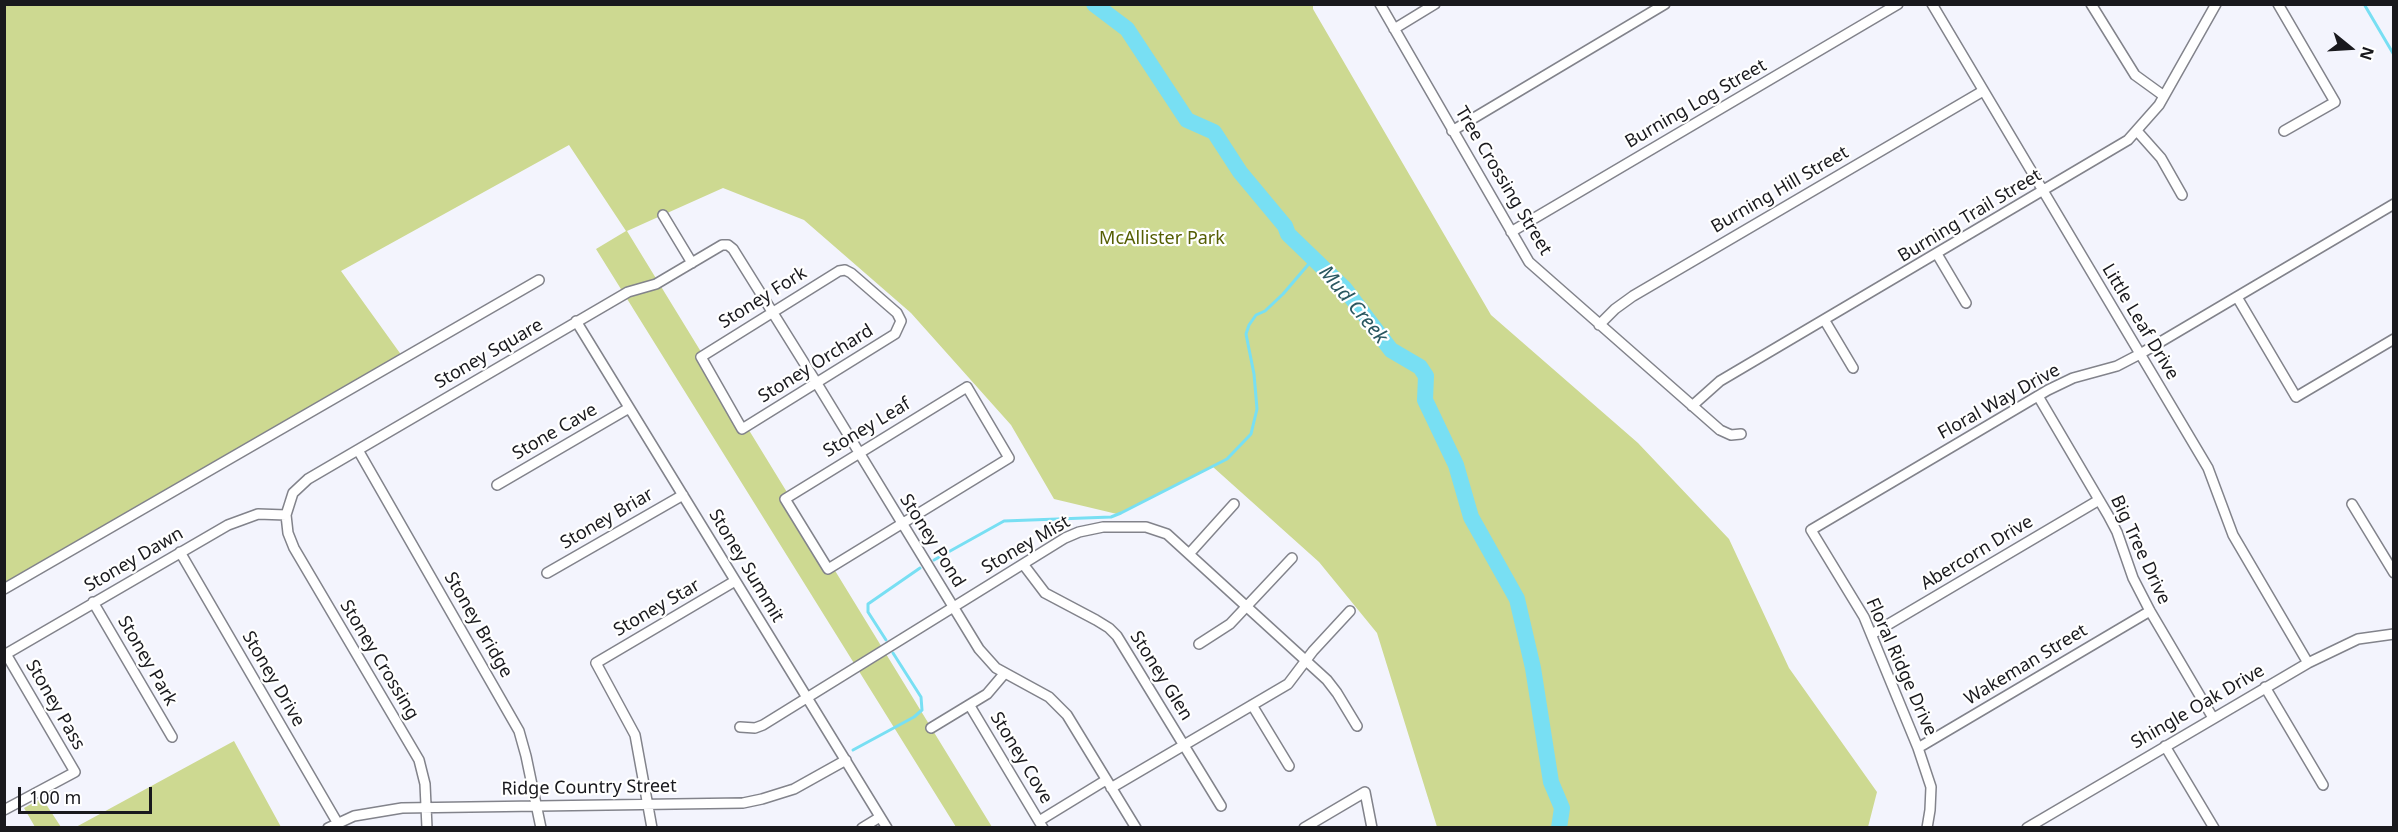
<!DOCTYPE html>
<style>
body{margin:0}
#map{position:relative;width:2398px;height:832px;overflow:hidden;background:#f3f4fd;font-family:"Noto Sans",sans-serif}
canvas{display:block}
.frame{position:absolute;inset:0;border:6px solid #19191d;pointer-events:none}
.north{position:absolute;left:2320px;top:18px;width:60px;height:60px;-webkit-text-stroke:4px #fff;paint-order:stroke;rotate:108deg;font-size:16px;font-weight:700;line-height:24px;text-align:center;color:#19191d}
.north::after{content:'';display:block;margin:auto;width:21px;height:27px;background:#19191d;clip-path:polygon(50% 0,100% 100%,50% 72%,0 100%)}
.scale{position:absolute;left:18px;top:787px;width:134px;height:27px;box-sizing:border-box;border:3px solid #19191d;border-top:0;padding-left:8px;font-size:18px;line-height:21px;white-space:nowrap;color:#19191d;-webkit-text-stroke:4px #fff;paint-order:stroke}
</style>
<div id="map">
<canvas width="2398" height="832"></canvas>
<div class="frame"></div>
<div class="north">N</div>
<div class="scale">100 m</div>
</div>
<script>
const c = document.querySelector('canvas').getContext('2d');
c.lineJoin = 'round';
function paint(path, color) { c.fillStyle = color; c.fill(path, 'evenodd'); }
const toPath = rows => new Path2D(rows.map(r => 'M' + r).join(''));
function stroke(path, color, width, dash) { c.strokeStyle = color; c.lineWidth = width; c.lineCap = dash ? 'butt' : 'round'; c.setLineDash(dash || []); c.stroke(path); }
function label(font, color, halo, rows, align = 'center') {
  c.font = font + ' "Noto Sans",sans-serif'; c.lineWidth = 4.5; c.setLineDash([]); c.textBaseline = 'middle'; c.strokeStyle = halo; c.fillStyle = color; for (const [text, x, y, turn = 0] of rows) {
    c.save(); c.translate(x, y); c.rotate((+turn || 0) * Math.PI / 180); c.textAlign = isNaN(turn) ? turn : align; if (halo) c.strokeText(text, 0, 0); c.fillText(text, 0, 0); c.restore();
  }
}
const green = toPath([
 [5,5,1313,5,1313,9,1491,315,1638,443,1729,539,1789,668,1877,792,1868,827,1437,827,1377,633,1319,562,1213,467,1117,514,1054,499,1011,425,911,313,804,220,723,188,627,231,992,827,956,827,596,249,626,231,569,145,341,271,402,356,5,584],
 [234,741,281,827,76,827],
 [42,798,59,824,61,827,35,827,24,808]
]);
const stream = toPath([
 [2364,4,2394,55],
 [934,560,1004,521,1111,517,1121,513,1227,459,1251,434,1257,409,1254,374,1246,334,1249,325,1256,315,1265,311,1283,294,1313,259],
 [886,640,868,612,868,604,920,568],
 [853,750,914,717,922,710,921,697,893,653]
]);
const river = toPath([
 [1094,4,1127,29,1187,120,1214,132,1240,172,1285,226,1288,234,1345,289,1391,350,1420,367,1426,376,1425,400,1456,465,1471,517,1517,599,1533,668,1551,782,1562,808,1559,828]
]);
const minor = toPath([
 [1380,4,1529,262,1720,430,1731,435,1741,434],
 [1932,4,2208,468,2233,535,2308,663],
 [2091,4,2135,75,2164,96],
 [2278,4,2335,102,2284,131],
 [1394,29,1435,4],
 [1452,131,1665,4],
 [2137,131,2161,158,2182,195],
 [663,215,692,263],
 [1511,232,1898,4],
 [1937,254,1966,303],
 [845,270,851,273,897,313,901,321,895,334,742,429,701,357,839,271,845,270],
 [2237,297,2296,397,2394,339],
 [576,321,887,828],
 [1825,321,1853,368],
 [1599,325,1615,309,1633,296,1983,91],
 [967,387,1009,458,828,569,785,499,967,387],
 [2038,396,2108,515,2117,532,2133,578,2150,611,2213,718],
 [1692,406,1720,381,2128,140,2159,105,2216,4],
 [358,450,519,731,526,756,541,828],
 [497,485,629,408],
 [2352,504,2394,573],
 [180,552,337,822],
 [1189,554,1234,504],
 [1023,564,1045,593,1096,620,1109,628,1117,636,1221,806],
 [547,573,683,495],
 [4,589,539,280],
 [93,602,172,737],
 [1872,634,2099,500],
 [1199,644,1230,624,1292,558],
 [2265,687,2323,785],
 [1252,705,1289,766],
 [970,706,1043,828],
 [740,727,755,728,763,725,1065,538,1079,532,1103,527,1146,527,1167,534,1327,680,1337,693,1357,726],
 [931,728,987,694,1004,674],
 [2165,746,2214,828],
 [1918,748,2150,611],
 [1111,788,1288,684,1313,651,1350,611],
 [4,810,75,772,6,654,228,525,258,514,286,515],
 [1039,821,1106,780],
 [328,828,354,816,402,808,743,803,762,799,794,789,846,760],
 [427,828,425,784,419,760,294,548,288,533,286,515,293,493,308,479,628,292,656,284,722,245,728,245,733,249,816,382,979,649,996,668,1049,697,1067,715,1136,828],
 [652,828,635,735,596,663,735,581],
 [862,828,880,817],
 [1304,828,1365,792,1372,828],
 [1927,828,1930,810,1931,787,1918,748,1864,617,1811,530,2048,390,2073,378,2117,366,2140,354,2394,204],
 [2027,828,2308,663,2358,639,2394,634]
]);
const streetNames = [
 ["Burning Log Street",1696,104,-30],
 ["Tree Crossing Street",1503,181,59],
 ["Burning Hill Street",1780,190,-30],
 ["Burning Trail Street",1970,216,-31],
 ["Stoney Fork",763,298,-32],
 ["Little Leaf Drive",2140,322,59],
 ["Stoney Square",489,354,-30],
 ["Stoney Orchard",816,364,-32],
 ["Floral Way Drive",1999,402,-29],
 ["Stoney Leaf",867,428,-31],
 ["Stone Cave",555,432,-30],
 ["Stoney Briar",607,519,-30],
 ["Stoney Pond",932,541,58],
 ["Stoney Mist",1026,545,-30],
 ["Big Tree Drive",2140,550,65],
 ["Abercorn Drive",1977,553,-31],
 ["Stoney Dawn",134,560,-30],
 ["Stoney Summit",746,566,59],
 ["Stoney Star",657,608,-30],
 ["Stoney Bridge",478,625,60],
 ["Stoney Crossing",379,660,59],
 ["Stoney Park",147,661,60],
 ["Wakeman Street",2026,665,-31],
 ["Floral Ridge Drive",1901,667,66],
 ["Stoney Glen",1161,676,58],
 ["Stoney Drive",273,679,60],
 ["Stoney Pass",55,705,60],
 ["Shingle Oak Drive",2198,707,-30],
 ["Stoney Cove",1021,758,59],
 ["Ridge Country Street",589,788,-1]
];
const parkNames = [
 ["McAllister Park",1162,239]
];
const waterNames = [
 ["Mud Creek",1353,305,50]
];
paint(green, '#cdd991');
stroke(stream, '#78dff3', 3);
stroke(river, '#78dff3', 16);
stroke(minor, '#82838b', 12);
stroke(minor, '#fff', 9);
label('18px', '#19191d', '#fff', streetNames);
label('18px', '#555e03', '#fff', parkNames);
label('italic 20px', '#2a5760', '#fff', waterNames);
</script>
